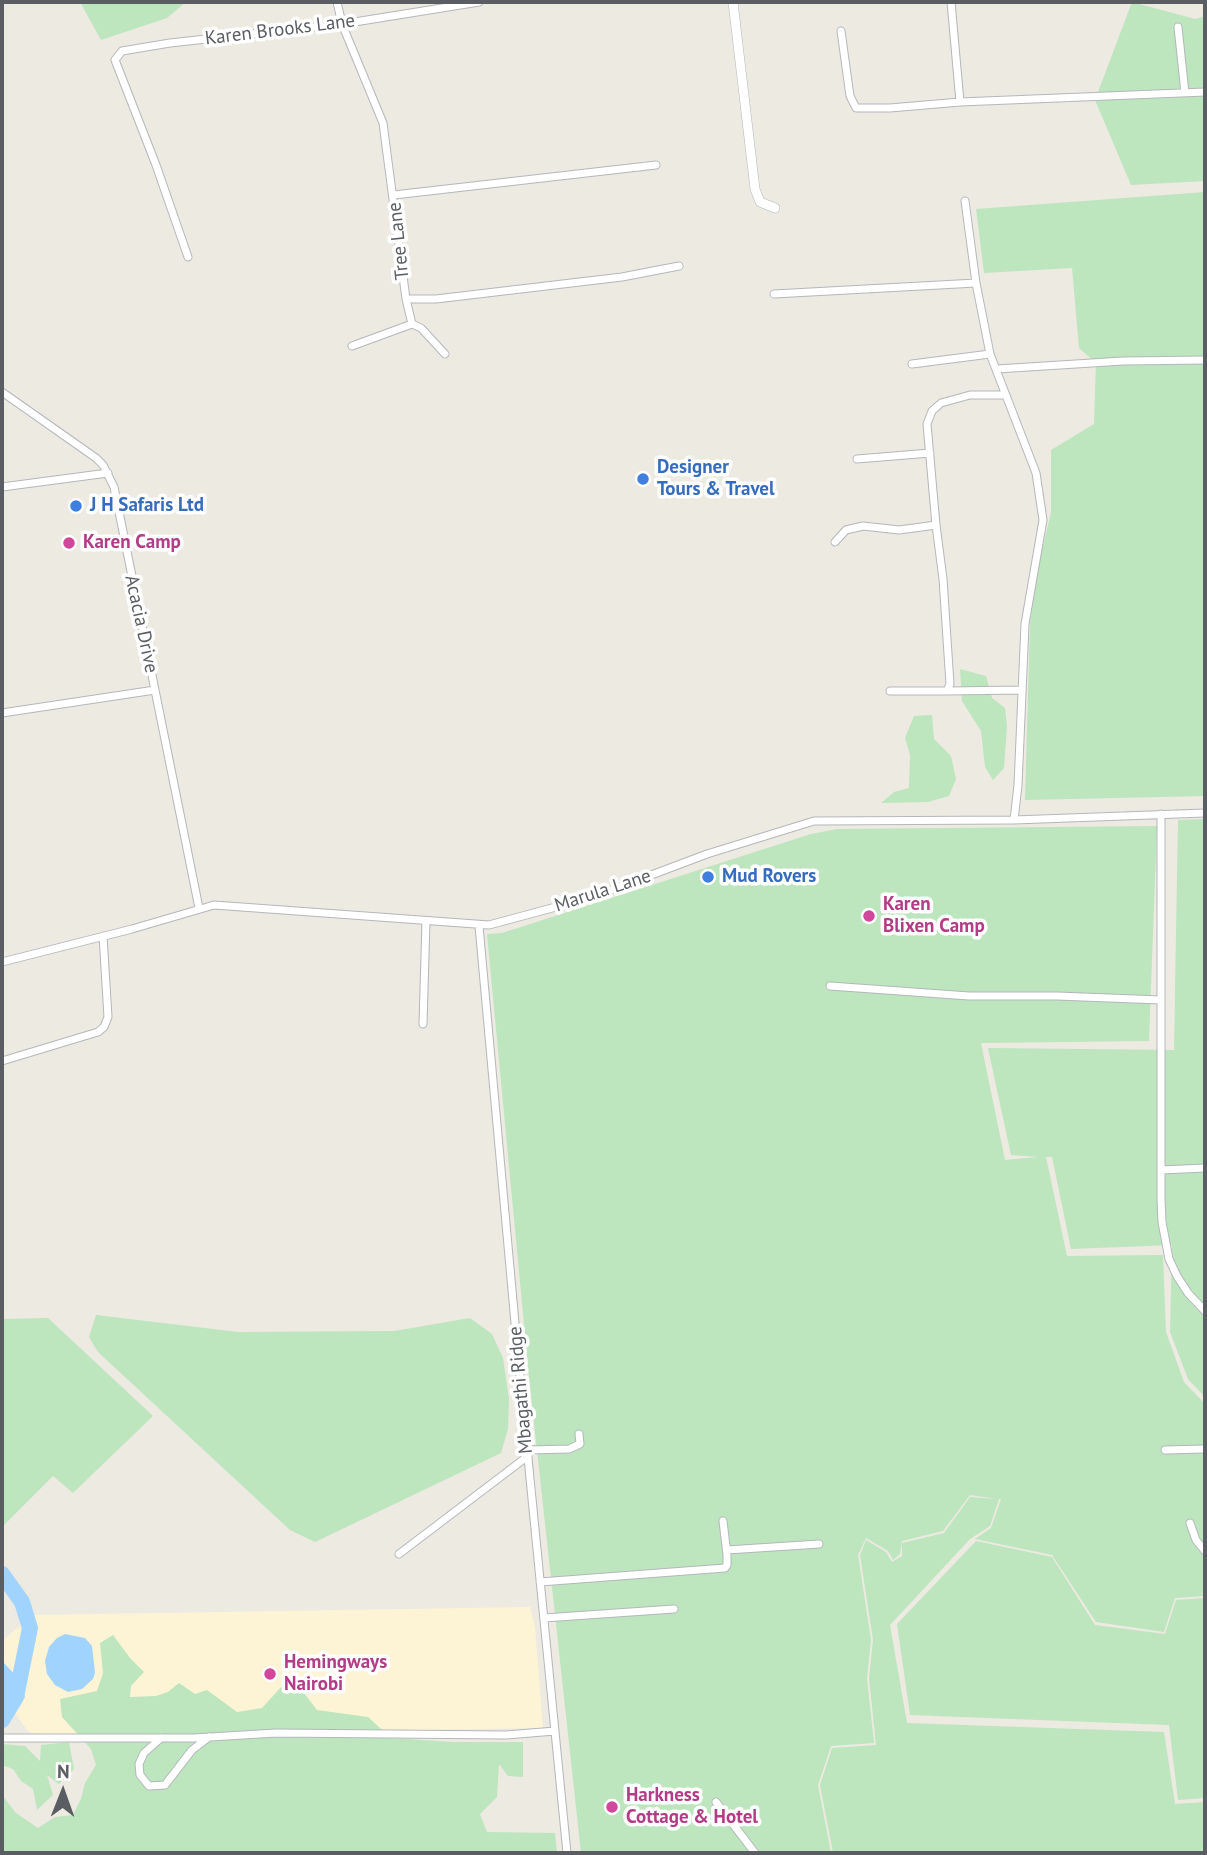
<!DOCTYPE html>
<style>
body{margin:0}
#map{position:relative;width:1207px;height:1855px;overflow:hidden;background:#edeae1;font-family:"PT Sans",sans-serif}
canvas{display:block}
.frame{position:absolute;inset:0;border:4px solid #5a5d62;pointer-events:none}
.north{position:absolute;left:28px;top:1757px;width:70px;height:70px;-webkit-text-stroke:5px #fff;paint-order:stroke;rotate:1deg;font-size:19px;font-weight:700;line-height:28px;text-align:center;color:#5a5d62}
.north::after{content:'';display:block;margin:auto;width:24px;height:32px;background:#5a5d62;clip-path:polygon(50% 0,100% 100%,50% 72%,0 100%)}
</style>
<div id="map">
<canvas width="1207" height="1855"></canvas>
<div class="frame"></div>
<div class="north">N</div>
</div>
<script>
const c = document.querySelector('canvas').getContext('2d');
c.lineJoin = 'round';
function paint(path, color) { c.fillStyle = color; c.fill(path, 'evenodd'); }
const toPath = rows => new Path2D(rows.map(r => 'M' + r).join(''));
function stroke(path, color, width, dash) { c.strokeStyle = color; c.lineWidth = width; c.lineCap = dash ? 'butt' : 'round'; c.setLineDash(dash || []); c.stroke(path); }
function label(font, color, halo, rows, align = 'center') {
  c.font = font + ' "PT Sans",sans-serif'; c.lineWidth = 7; c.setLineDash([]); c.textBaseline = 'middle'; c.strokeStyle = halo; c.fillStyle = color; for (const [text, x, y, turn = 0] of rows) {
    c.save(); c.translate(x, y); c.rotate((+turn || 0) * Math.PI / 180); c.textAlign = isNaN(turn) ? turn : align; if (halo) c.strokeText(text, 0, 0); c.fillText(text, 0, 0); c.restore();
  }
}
const commercial = toPath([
 [530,1607,535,1627,543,1728,37,1736,27,1730,10,1706,2,1707,2,1641,33,1615]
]);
const green = toPath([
 [80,2,186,2,167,18,101,40],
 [1132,2,1195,19,1205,16,1205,181,1131,185,1095,100],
 [1205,192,1205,796,1025,800,1030,624,1039,561,1051,513,1051,450,1094,424,1096,363,1079,348,1072,268,984,273,976,209],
 [960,669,986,676,992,698,1005,708,1007,726,1004,768,993,780,985,767,981,731,962,701],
 [932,715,934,739,951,756,956,779,949,796,928,802,881,803,894,792,909,788,910,755,905,738,914,716],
 [1205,819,1205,1397,1188,1379,1170,1332,1172,1245,1071,1249,1052,1157,1046,1157,1067,1256,1163,1255,1166,1332,1184,1382,1205,1404,1205,1596,1175,1598,1164,1632,1096,1622,1052,1555,975,1539,991,1528,1001,1499,999,1499,990,1526,970,1539,890,1625,907,1723,1164,1732,1175,1804,1205,1802,1205,1853,833,1853,820,1785,832,1748,876,1745,869,1678,873,1640,860,1555,866,1540,886,1552,892,1562,902,1556,902,1543,944,1533,970,1497,997,1499,970,1495,943,1531,902,1541,900,1554,893,1560,888,1551,866,1538,858,1555,871,1640,867,1678,874,1743,831,1746,818,1785,831,1853,581,1853,529,1377,487,934,502,933,811,834,837,829,1157,826,1149,1041,981,1043,1005,1160,1038,1157,1011,1155,988,1048,1174,1050,1178,820],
 [96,1315,238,1332,394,1331,470,1318,492,1334,503,1358,509,1399,508,1429,501,1453,315,1542,290,1530,98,1352,89,1337],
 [48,1318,153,1416,73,1493,53,1476,2,1527,2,1319],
 [976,1541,1052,1557,1095,1625,1165,1634,1176,1600,1205,1598,1205,1798,1178,1800,1169,1725,910,1715,897,1624],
 [113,1635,130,1658,144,1672,131,1686,130,1697,156,1696,168,1692,179,1683,195,1694,207,1690,237,1712,262,1708,282,1686,297,1684,317,1710,368,1717,391,1738,453,1742,523,1742,523,1777,508,1776,499,1764,497,1797,480,1814,487,1832,555,1833,557,1853,2,1853,2,1795,16,1813,38,1828,55,1817,73,1815,81,1799,85,1783,96,1765,91,1749,62,1717,60,1699,97,1691,103,1673,100,1643],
 [69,1742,74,1769,59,1784,47,1775,53,1795,37,1810,33,1789,21,1781,13,1769,2,1765,2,1744,25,1746,40,1761,41,1745]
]);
const water = toPath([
 [65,1634,85,1638,92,1646,95,1673,93,1679,82,1689,68,1692,55,1685,47,1674,45,1661,49,1647,57,1638],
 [2,1661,21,1681,25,1698,2,1707]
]);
const river = toPath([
 [2,1574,22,1602,30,1628,16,1697,2,1720]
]);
const minor = toPath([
 [337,2,342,24,383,123,406,299,436,299,622,277,679,266],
 [951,2,960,102],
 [1178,27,1185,93],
 [841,31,850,96,856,108,890,108,960,102,1205,92],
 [394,195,656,165],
 [965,201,976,283,990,354,1036,473,1043,520,1025,624,1018,785,1014,820],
 [188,257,156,165,115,60,122,51,170,43,342,24,479,2],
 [774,294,976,283],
 [406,299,412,324,421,328,445,354],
 [352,346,412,324],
 [912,364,990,354],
 [997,369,1123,361,1205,360],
 [2,392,96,458,103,465,114,487,199,908],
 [857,459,930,453],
 [2,487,108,473],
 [835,542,846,530,863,526,899,530,936,525,927,424,932,411,941,403,970,395,1005,395],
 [890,691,947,691,950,684,943,579,936,525],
 [947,691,1022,690],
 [2,713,155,690],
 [1161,814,1161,1199,1162,1222,1169,1259,1177,1276,1188,1293,1205,1311],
 [479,926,519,1367,567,1853],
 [2,962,132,929,214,905,489,925,593,897,707,854,814,821,1014,820,1205,813],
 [830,986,969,996,1057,996,1161,1000],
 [423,1024,426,921],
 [2,1061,98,1032,104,1027,108,1017,103,936],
 [1161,1170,1205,1168],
 [527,1450,569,1449,580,1444,579,1434],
 [1165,1450,1205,1449],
 [1190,1523,1196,1540,1205,1551],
 [727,1550,819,1544],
 [399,1554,528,1456],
 [540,1582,725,1568,727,1565,727,1555,723,1521],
 [544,1618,674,1609],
 [2,1738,194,1738,276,1733,506,1735,555,1731],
 [161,1738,144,1753,139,1764,140,1775,149,1786,165,1785,192,1750,209,1737],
 [716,1802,755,1853]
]);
const tertiary = toPath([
 [733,2,755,189,760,202,775,208]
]);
const markers = [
 [643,479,7,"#3f7fe0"],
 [76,506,7,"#3f7fe0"],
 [69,543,7,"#d1479c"],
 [708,877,7,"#3f7fe0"],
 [869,916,7,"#d1479c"],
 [270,1674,7,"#d1479c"],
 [612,1807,7,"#d1479c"]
];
const streetNames = [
 ["Karen Brooks Lane",280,30,-7],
 ["Tree Lane",399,241,-96],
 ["Acacia Drive",141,624,78],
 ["Marula Lane",603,891,-18],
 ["Mbagathi Ridge",521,1390,-95]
];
const shopNames = [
 ["Designer",657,468],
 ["Tours & Travel",657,490],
 ["J H Safaris Ltd",90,506],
 ["Mud Rovers",722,877]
];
const hotelNames = [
 ["Karen Camp",83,543],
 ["Karen",883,905],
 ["Blixen Camp",883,927],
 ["Hemingways",284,1663],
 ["Nairobi",284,1685],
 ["Harkness",626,1796],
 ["Cottage & Hotel",626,1818]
];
paint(commercial, '#fdf4d6');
paint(green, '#bde5be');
paint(water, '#a0d4fe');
stroke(river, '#a0d4fe', 16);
stroke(minor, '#b4b7bc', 9);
stroke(tertiary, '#b4b7bc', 10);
stroke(minor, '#fff', 7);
stroke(tertiary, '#fff', 9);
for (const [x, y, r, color] of markers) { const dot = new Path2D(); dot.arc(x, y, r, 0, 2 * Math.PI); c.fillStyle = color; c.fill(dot); stroke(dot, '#fff', 2.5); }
label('19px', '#5a5d62', '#fff', streetNames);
label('bold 19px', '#366cbe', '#fff', shopNames, 'left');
label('bold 19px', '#b23c85', '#fff', hotelNames, 'left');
</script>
